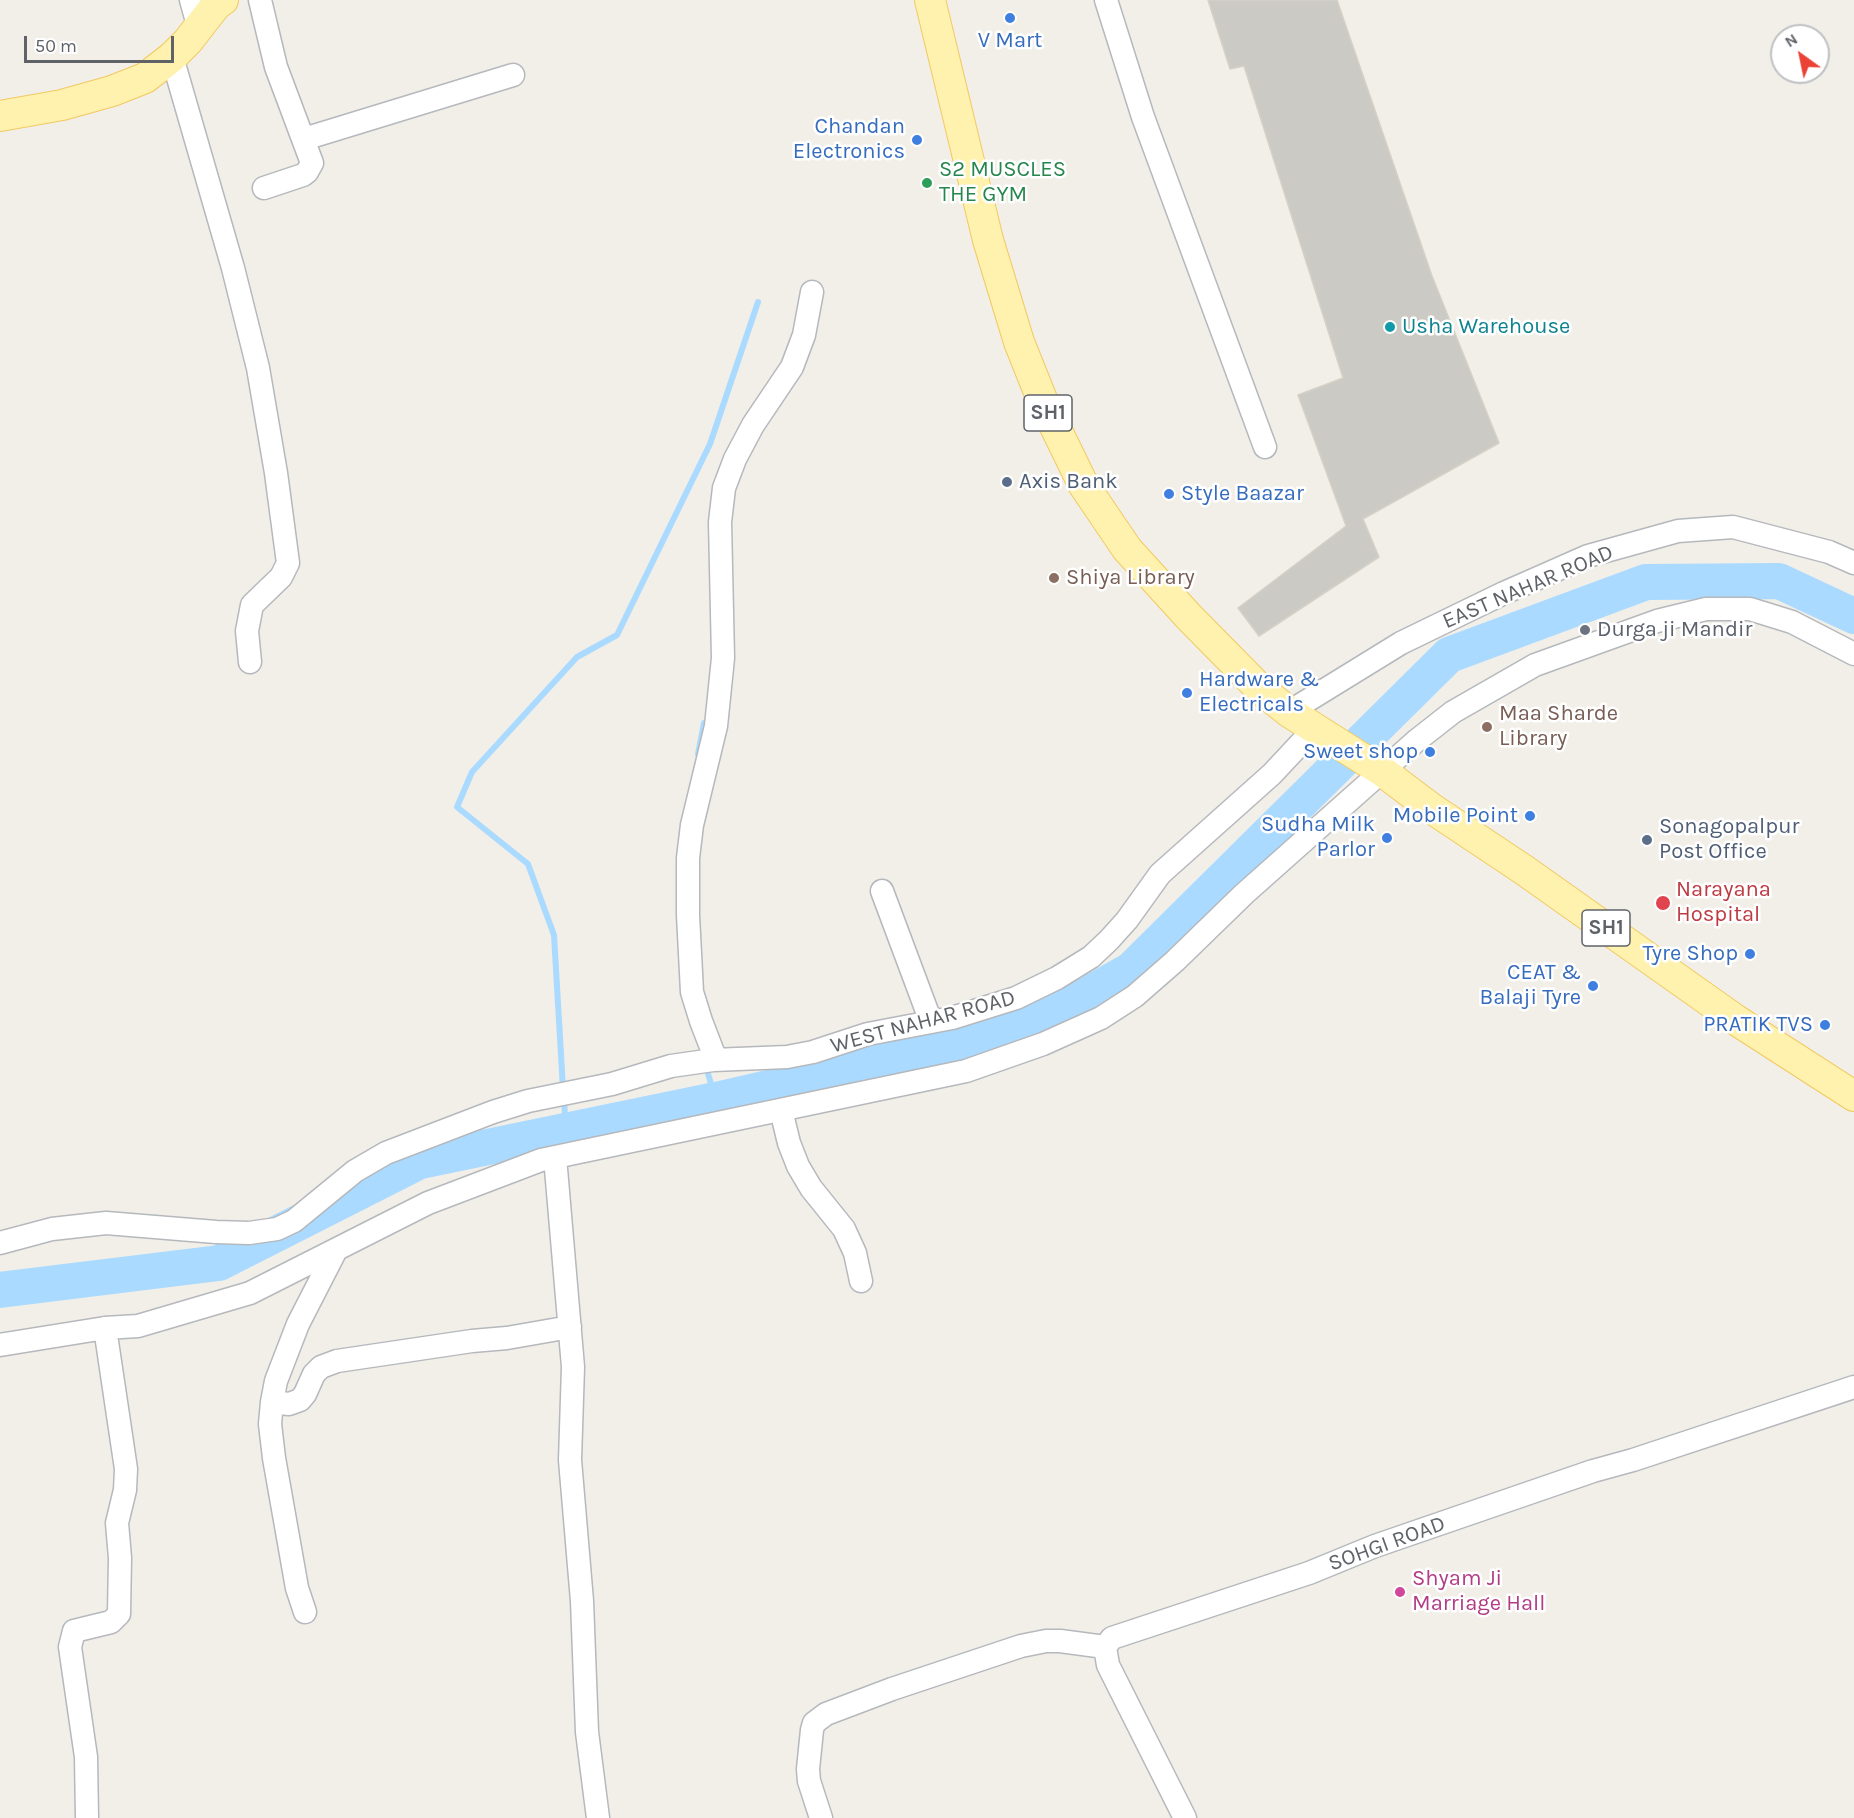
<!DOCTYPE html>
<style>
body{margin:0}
#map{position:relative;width:1854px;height:1818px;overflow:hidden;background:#f1efe8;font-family:Karla,sans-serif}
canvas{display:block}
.north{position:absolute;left:1770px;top:24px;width:60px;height:60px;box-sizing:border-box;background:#fff;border:2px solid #bfc1c3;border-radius:50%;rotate:327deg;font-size:16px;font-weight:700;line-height:24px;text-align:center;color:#5f6368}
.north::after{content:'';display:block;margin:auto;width:21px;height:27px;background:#ea4335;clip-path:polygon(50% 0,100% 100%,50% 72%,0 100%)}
.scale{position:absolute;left:24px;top:36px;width:150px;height:27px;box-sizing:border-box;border:3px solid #5f6368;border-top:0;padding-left:8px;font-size:18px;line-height:21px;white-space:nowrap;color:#5f6368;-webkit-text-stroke:4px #fff;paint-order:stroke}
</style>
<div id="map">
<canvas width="1854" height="1818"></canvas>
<div class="north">N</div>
<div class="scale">50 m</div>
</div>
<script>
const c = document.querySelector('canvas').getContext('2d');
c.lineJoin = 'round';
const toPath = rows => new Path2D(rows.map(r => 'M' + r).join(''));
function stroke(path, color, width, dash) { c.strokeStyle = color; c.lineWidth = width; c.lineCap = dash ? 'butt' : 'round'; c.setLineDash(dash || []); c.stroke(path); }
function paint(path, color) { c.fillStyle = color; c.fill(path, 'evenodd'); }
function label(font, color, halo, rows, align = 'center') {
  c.font = font + ' Karla,sans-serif'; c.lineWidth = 5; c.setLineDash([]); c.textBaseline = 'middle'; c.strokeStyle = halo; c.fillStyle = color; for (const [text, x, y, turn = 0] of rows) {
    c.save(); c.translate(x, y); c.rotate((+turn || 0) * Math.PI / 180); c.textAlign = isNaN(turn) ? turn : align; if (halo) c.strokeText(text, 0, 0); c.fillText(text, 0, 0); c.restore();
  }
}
const stream = toPath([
 [698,754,704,723],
 [706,1067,716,1100],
 [563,1089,554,935,528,864,457,807,472,772,577,657,617,635,710,444,758,302],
 [564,1099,566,1131]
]);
const river = toPath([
 [0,1290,219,1263,420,1161,716,1100,964,1043,1082,998,1131,970,1449,655,1646,582,1779,581,1854,616]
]);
const building = toPath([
 [1208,0,1337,0,1432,276,1499,443,1363,519,1379,557,1259,636,1238,608,1346,526,1298,395,1343,378,1244,66,1230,69,1208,0]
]);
const minor = toPath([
 [191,0,198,25],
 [260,0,276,67,312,163,307,172,303,175,264,188],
 [1106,0,1143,117,1265,447],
 [172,57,233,268,258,368,276,473,288,563,281,577,252,605,247,631,250,662],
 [304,139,513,75],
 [1289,712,1401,643,1504,593,1588,556,1678,531,1733,527,1829,552,1854,563],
 [882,891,931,1022],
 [716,1060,701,1021,692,992,688,915,688,858,692,825,716,726,723,658,720,522,724,488,735,459,753,425,792,367,804,335,812,292],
 [781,1110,789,1143,798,1166,811,1188,844,1229,855,1253,861,1281],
 [555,1157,573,1367,570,1460,582,1601,587,1732,598,1818],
 [0,1243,52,1229,106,1223,216,1232,249,1233,277,1229,294,1221,355,1171,386,1153,493,1112,528,1101,612,1084,671,1066,713,1060,787,1057,813,1052,868,1034,952,1018,1016,998,1057,978,1091,957,1109,940,1127,920,1160,874,1272,774,1315,728],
 [0,1345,105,1328,138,1326,250,1293,428,1203,541,1160,966,1071,1043,1044,1101,1018,1135,996,1175,961,1244,894,1416,741,1453,712,1535,665,1657,621,1706,609,1750,609,1792,622,1854,654],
 [272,1402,289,1404,300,1400,305,1394,314,1374,321,1367,337,1361,472,1341,507,1338,570,1327],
 [305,1612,297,1588,274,1458,270,1424,272,1402,276,1381,298,1324,336,1250],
 [87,1818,86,1757,70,1647,74,1631,111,1622,119,1614,120,1558,117,1523,125,1490,126,1469,105,1328],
 [821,1818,809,1781,808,1769,812,1730,814,1723,826,1714,892,1689,1021,1646,1046,1641,1060,1641,1105,1647],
 [1185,1818,1108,1665,1105,1647,1112,1638,1309,1573,1375,1546,1593,1471,1633,1460,1854,1387]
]);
const major = toPath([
 [930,0,988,240,1019,342,1043,402,1083,484,1127,549,1189,617,1259,688,1289,712,1382,771,1431,808,1524,870,1736,1020,1854,1096],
 [0,116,62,105,112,91,145,78,172,57,188,41,216,5,223,0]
]);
const markers = [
 [1010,18,6,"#3f7fe0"],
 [917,140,6,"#3f7fe0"],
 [927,183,6,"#2e9e5b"],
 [1390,327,6,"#0f9aa8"],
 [1007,482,6,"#5c6f8a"],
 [1169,494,6,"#3f7fe0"],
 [1054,578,6,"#8d6e63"],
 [1585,630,6,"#6b7280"],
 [1187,693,6,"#3f7fe0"],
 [1487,727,6,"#8d6e63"],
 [1430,752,6,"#3f7fe0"],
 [1530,816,6,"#3f7fe0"],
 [1387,838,6,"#3f7fe0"],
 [1647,840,6,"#5c6f8a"],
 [1663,903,8,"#e0444e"],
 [1750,954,6,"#3f7fe0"],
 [1593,986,6,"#3f7fe0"],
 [1825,1025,6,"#3f7fe0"],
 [1400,1592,6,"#d1479c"]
];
const shields = [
 [1048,413,48],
 [1606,928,48]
];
const shieldNames = [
 ["SH1",1048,413],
 ["SH1",1606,928]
];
const shopNames = [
 ["V Mart",1010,41,"center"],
 ["Chandan",905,127],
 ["Electronics",905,152],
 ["Style Baazar",1181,494,"left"],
 ["Hardware &",1199,680,"left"],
 ["Electricals",1199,705,"left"],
 ["Sweet shop",1418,752],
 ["Mobile Point",1518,816],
 ["Sudha Milk",1375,825],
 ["Parlor",1375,850],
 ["Tyre Shop",1738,954],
 ["CEAT &",1581,973],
 ["Balaji Tyre",1581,998],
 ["PRATIK TVS",1813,1025]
];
const leisureNames = [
 ["S2 MUSCLES",939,170],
 ["THE GYM",939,195]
];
const cultureNames = [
 ["Usha Warehouse",1402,327]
];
const serviceNames = [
 ["Axis Bank",1019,482],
 ["Sonagopalpur",1659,827],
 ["Post Office",1659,852]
];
const educationNames = [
 ["Shiya Library",1066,578],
 ["Maa Sharde",1499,714],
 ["Library",1499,739]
];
const streetNames = [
 ["EAST NAHAR ROAD",1528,587,-23],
 ["WEST NAHAR ROAD",923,1022,-15],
 ["SOHGI ROAD",1387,1544,-20]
];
const worshipNames = [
 ["Durga ji Mandir",1597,630]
];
const healthNames = [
 ["Narayana",1676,890],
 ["Hospital",1676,915]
];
const hotelNames = [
 ["Shyam Ji",1412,1579],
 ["Marriage Hall",1412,1604]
];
stroke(stream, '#aadaff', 6);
stroke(river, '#aadaff', 36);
paint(building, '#cccac5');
stroke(building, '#d6d1c6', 1.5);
stroke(minor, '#b5b8bc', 25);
stroke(major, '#f2c960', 32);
stroke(minor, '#fff', 22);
stroke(major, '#fff2af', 30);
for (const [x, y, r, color] of markers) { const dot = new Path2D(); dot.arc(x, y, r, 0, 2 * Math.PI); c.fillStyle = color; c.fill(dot); stroke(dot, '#fff', 2); }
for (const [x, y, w] of shields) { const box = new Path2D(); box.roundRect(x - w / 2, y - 18, w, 36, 4.5); c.fillStyle = '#fff'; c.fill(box); stroke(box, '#5f6368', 1.5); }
label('bold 21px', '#5f6368', null, shieldNames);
label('22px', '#366cbe', '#fff', shopNames, 'right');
label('22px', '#27864d', '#fff', leisureNames, 'left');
label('22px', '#0d838f', '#fff', cultureNames, 'left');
label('22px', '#4e5e75', '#fff', serviceNames, 'left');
label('22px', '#785e54', '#fff', educationNames, 'left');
label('22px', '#5f6368', '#fff', streetNames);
label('22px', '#5b616d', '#fff', worshipNames, 'left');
label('22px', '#be3a42', '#fff', healthNames, 'left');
label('22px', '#b23c85', '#fff', hotelNames, 'left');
</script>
